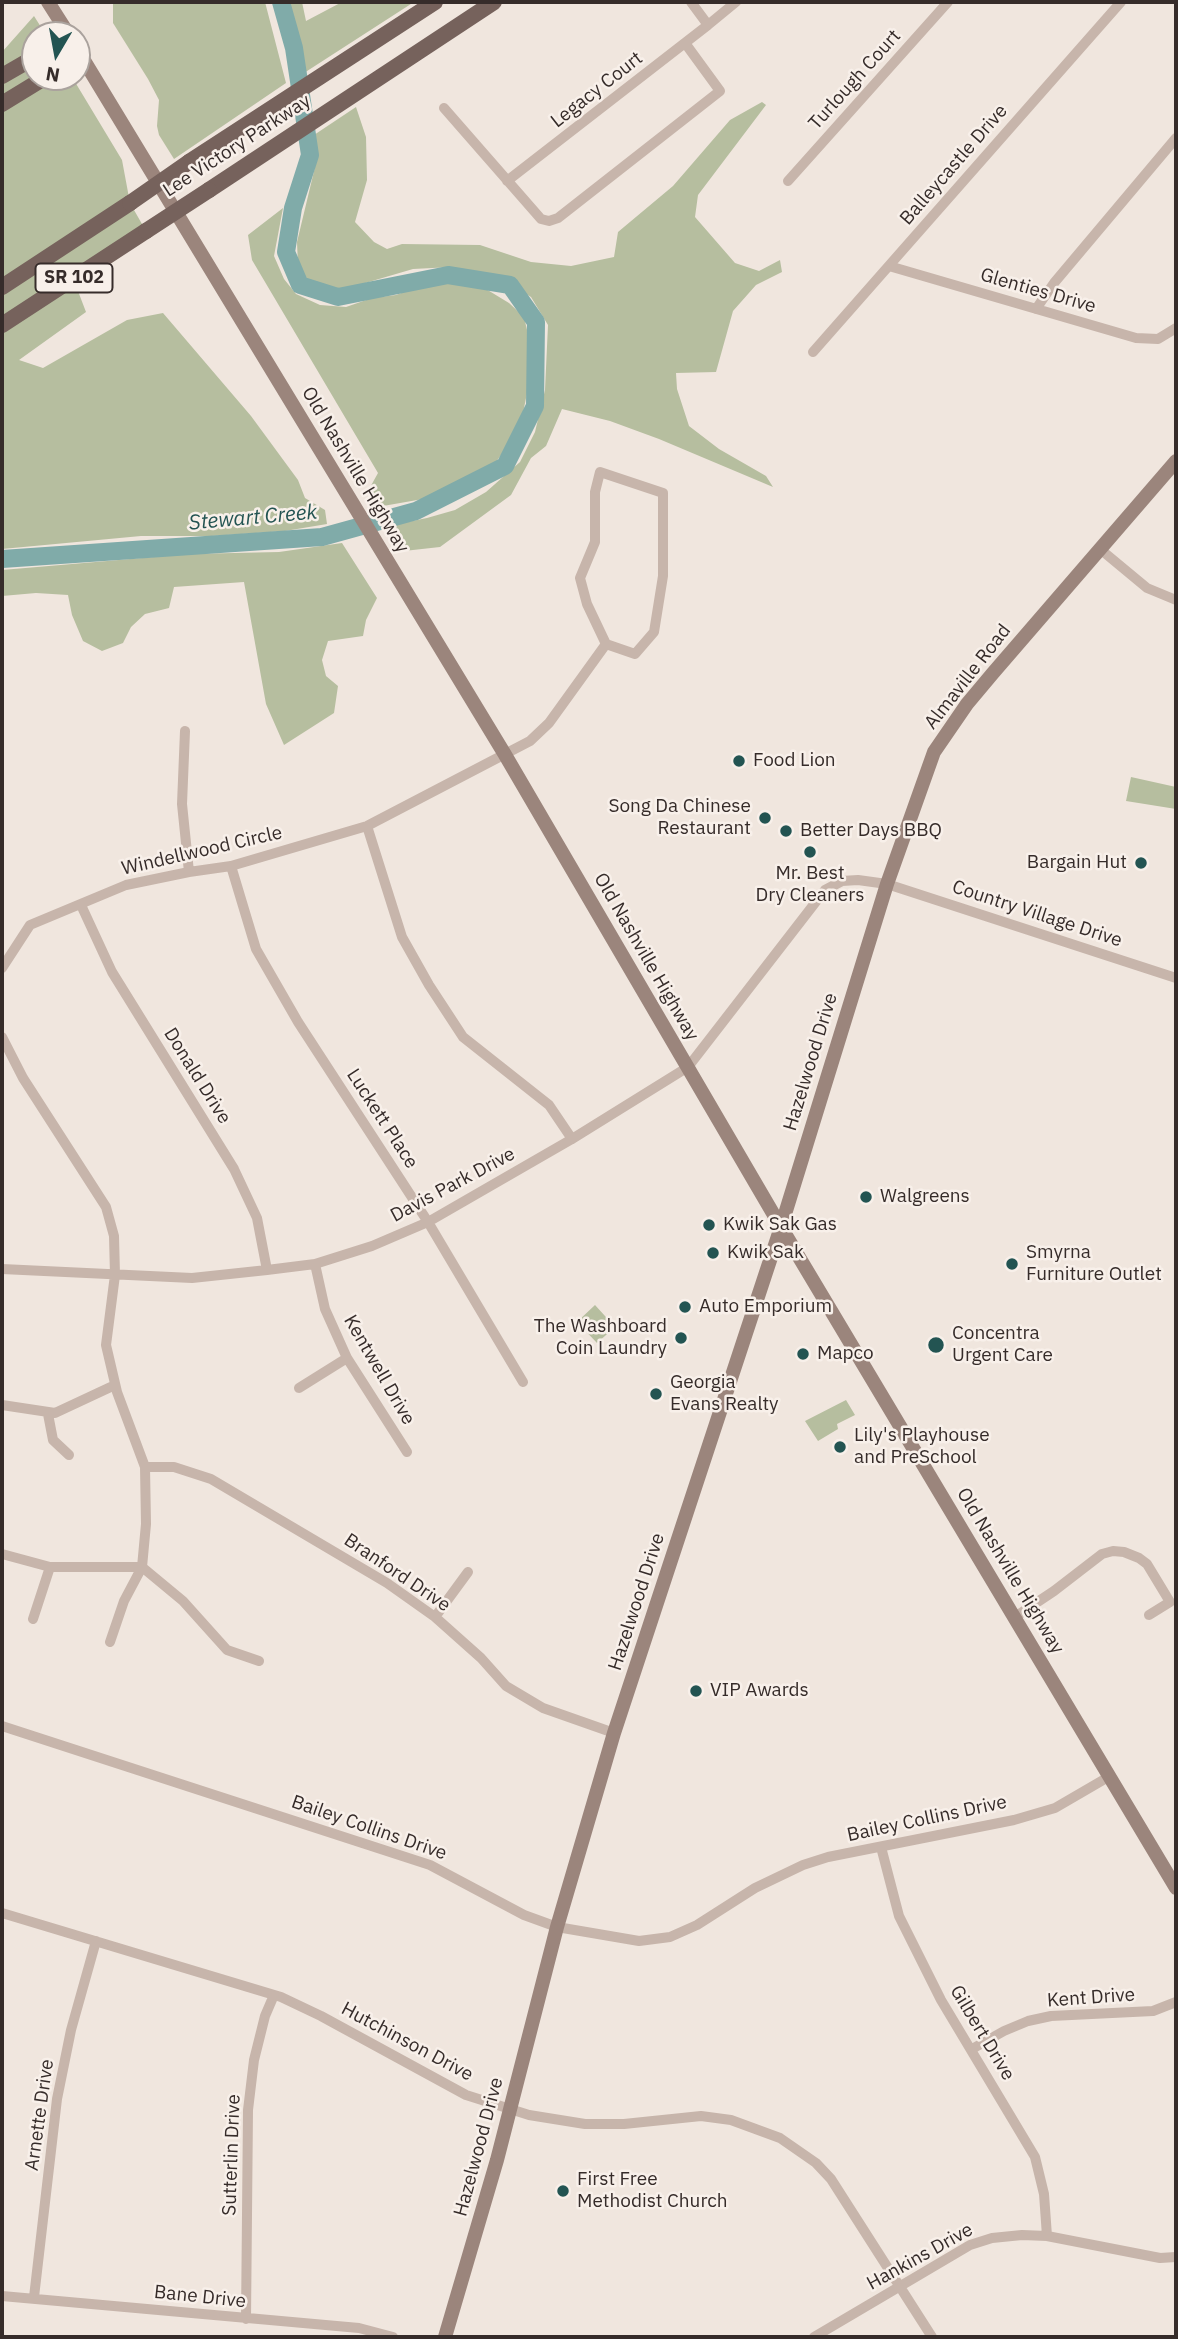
<!DOCTYPE html>
<style>
body{margin:0}
#map{position:relative;width:1178px;height:2339px;overflow:hidden;background:#f0e6de;font-family:"IBM Plex Sans",sans-serif}
canvas{display:block}
.frame{position:absolute;inset:0;border:4px solid #362c2a;pointer-events:none}
.north{position:absolute;left:21px;top:21px;width:70px;height:70px;box-sizing:border-box;background:#f8f0ea;border:2px solid #aaa29d;border-radius:50%;rotate:190deg;font-size:19px;font-weight:700;line-height:28px;text-align:center;color:#362c2a}
.north::after{content:'';display:block;margin:auto;width:24px;height:32px;background:#235452;clip-path:polygon(50% 0,100% 100%,50% 72%,0 100%)}
</style>
<div id="map">
<canvas width="1178" height="2339"></canvas>
<div class="frame"></div>
<div class="north">N</div>
</div>
<script>
const c = document.querySelector('canvas').getContext('2d');
c.lineJoin = 'round';
function paint(path, color) { c.fillStyle = color; c.fill(path, 'evenodd'); }
const toPath = rows => new Path2D(rows.map(r => 'M' + r).join(''));
function stroke(path, color, width, dash) { c.strokeStyle = color; c.lineWidth = width; c.lineCap = dash ? 'butt' : 'round'; c.setLineDash(dash || []); c.stroke(path); }
function label(font, color, halo, rows, align = 'center') {
  c.font = font + ' "IBM Plex Sans",sans-serif'; c.lineWidth = 5; c.setLineDash([]); c.textBaseline = 'middle'; c.strokeStyle = halo; c.fillStyle = color; for (const [text, x, y, turn = 0] of rows) {
    c.save(); c.translate(x, y); c.rotate((+turn || 0) * Math.PI / 180); c.textAlign = isNaN(turn) ? turn : align; if (halo) c.strokeText(text, 0, 0); c.fillText(text, 0, 0); c.restore();
  }
}
const green = toPath([
 [113,2,265,2,286,83,174,159,159,135,157,126,159,100,148,79,113,23],
 [288,2,302,2,306,21,342,2,414,2,304,73],
 [34,16,46,35,35,35,35,77,72,77,122,160,130,203,146,231,73,278,86,312,19,360,43,368,127,320,163,313,251,416,298,480,305,498,325,510,327,524,285,531,212,536,141,536,2,549,2,52],
 [762,102,766,105,698,195,695,217,735,263,759,271,780,260,782,272,756,285,733,311,716,372,676,373,677,389,689,426,719,449,766,476,773,487,659,439,610,421,562,409,546,446,531,458,511,495,440,547,404,551,387,526,427,518,455,510,486,492,520,462,535,432,545,390,548,325,531,297,499,277,452,267,413,269,338,291,309,283,298,266,297,242,315,167,314,135,356,107,366,137,367,180,355,222,374,242,387,249,402,244,480,245,531,262,571,266,614,257,618,232,673,186,730,120],
 [283,208,274,256,284,279,296,294,320,305,346,307,372,298,396,295,426,284,453,281,481,286,509,303,524,317,531,347,528,388,520,428,496,462,423,499,383,506,368,491,378,473,252,260,248,235],
 [342,543,377,598,366,620,363,636,328,641,322,660,326,676,338,686,334,713,284,745,266,704,244,582,174,587,169,608,145,614,131,627,123,643,102,651,83,641,72,615,68,595,36,593,2,596,2,570,189,554,279,552],
 [1131,777,1176,787,1176,809,1126,801],
 [595,1305,615,1327,597,1343,577,1322],
 [846,1400,855,1415,837,1424,838,1429,818,1441,805,1421]
]);
const river = toPath([
 [2,559,322,537,416,511,505,466,535,406,536,322,510,285,448,275,338,297,300,285,286,252,293,208,310,155,294,48,281,2]
]);
const street = toPath([
 [691,2,708,25,736,2],
 [444,108,541,219,549,221,558,218,720,91,685,43],
 [507,181,708,25],
 [788,181,948,2],
 [889,266,1136,338,1158,339,1176,328],
 [1036,309,1054,283,1176,138],
 [813,352,1121,2],
 [1100,549,1147,588,1176,600],
 [185,731,182,804,189,872],
 [367,826,402,937,429,985,463,1037,549,1105,572,1139],
 [231,866,256,949,298,1022,428,1222,523,1382],
 [81,905,112,972,234,1169,257,1218,267,1270],
 [2,968,30,925,126,885,189,872,231,866,367,826,530,741,549,723,606,644,635,654,654,632,663,576,663,493,600,472,595,492,595,542,580,578,587,604,606,644],
 [2,1037,23,1078,106,1207,114,1236,115,1275,106,1345,117,1392,145,1467,146,1524,142,1567,183,1601,227,1650,259,1661],
 [315,1264,325,1309,347,1358,407,1452],
 [2,1269,192,1278,267,1270,315,1264,372,1246,428,1222,572,1139,688,1067,825,890,842,881,858,880,887,884,1176,978],
 [299,1388,347,1358],
 [2,1405,55,1413,115,1385],
 [48,1414,53,1440,69,1455],
 [145,1467,174,1467,211,1479,387,1583,435,1617,481,1658,506,1686,543,1708,614,1733],
 [2,1554,50,1567,142,1567,124,1601,110,1642],
 [435,1617,468,1572],
 [1015,1617,1054,1591,1102,1554,1113,1551,1124,1552,1139,1558,1147,1564,1170,1602,1149,1615],
 [33,1619,50,1567],
 [2,1726,430,1865,524,1915,557,1927,639,1941,670,1937,697,1925,755,1888,803,1865,828,1857,1014,1820,1055,1808,1110,1776],
 [881,1847,899,1916,941,2000,1035,2157,1044,2194,1047,2236],
 [2,1913,281,1997,321,2016,466,2095,529,2115,585,2124,624,2124,701,2116,731,2120,780,2138,816,2163,831,2179,932,2337],
 [972,2049,1004,2031,1028,2021,1051,2016,1153,2011,1176,2002],
 [2,2296,359,2328,393,2337],
 [34,2297,57,2099,71,2030,96,1941],
 [246,2319,248,2110,254,2060,265,2016,274,1995],
 [814,2337,970,2245,992,2238,1022,2235,1047,2236,1160,2258,1176,2257]
]);
const secondary = toPath([
 [48,2,69,35],
 [77,49,504,753,781,1227,1176,1888],
 [445,2337,497,2160,557,1927,614,1733,781,1227,887,884,934,752,967,704,993,673,1176,461]
]);
const primary = toPath([
 [77,58,81,56],
 [2,76,35,57],
 [2,104,46,77],
 [189,162,435,2],
 [209,190,494,2],
 [2,287,130,203],
 [2,325,146,231]
]);
const primaryBridge = toPath([
 [130,203,189,162],
 [146,231,209,190]
]);
const markers = [
 [739,761,7,"#235452"],
 [765,818,7,"#235452"],
 [786,831,7,"#235452"],
 [810,852,7,"#235452"],
 [1141,863,7,"#235452"],
 [866,1197,7,"#235452"],
 [709,1225,7,"#235452"],
 [713,1253,7,"#235452"],
 [1012,1264,7,"#235452"],
 [685,1307,7,"#235452"],
 [681,1338,7,"#235452"],
 [936,1345,9,"#235452"],
 [803,1354,7,"#235452"],
 [656,1394,7,"#235452"],
 [840,1447,7,"#235452"],
 [696,1691,7,"#235452"],
 [563,2191,7,"#235452"]
];
const shields = [
 [74,278,77]
];
const shieldNames = [
 ["SR 102",74,278]
];
const streetNames = [
 ["Turlough Court",855,80,-48],
 ["Legacy Court",597,90,-38],
 ["Lee Victory Parkway",237,146,-33],
 ["Balleycastle Drive",954,165,-49],
 ["Glenties Drive",1038,291,16],
 ["Old Nashville Highway",355,470,59],
 ["Almaville Road",968,677,-52],
 ["Windellwood Circle",202,851,-13],
 ["Country Village Drive",1037,914,18],
 ["Old Nashville Highway",646,957,60],
 ["Hazelwood Drive",811,1062,-73],
 ["Donald Drive",197,1076,58],
 ["Luckett Place",382,1119,57],
 ["Davis Park Drive",453,1185,-28],
 ["Kentwell Drive",379,1370,60],
 ["Old Nashville Highway",1010,1571,59],
 ["Branford Drive",397,1573,34],
 ["Hazelwood Drive",637,1602,-72],
 ["Bailey Collins Drive",927,1819,-12],
 ["Bailey Collins Drive",369,1828,19],
 ["Kent Drive",1091,1998,-4],
 ["Gilbert Drive",982,2033,59],
 ["Hutchinson Drive",407,2042,28],
 ["Arnette Drive",40,2115,-82],
 ["Hazelwood Drive",479,2147,-75],
 ["Sutterlin Drive",232,2155,-88],
 ["Hankins Drive",920,2257,-29],
 ["Bane Drive",200,2297,6]
];
const poiNames = [
 ["Food Lion",753,761],
 ["Song Da Chinese",751,807,"right"],
 ["Restaurant",751,829,"right"],
 ["Better Days BBQ",800,831],
 ["Bargain Hut",1127,863,"right"],
 ["Mr. Best",810,874,"center"],
 ["Dry Cleaners",810,896,"center"],
 ["Walgreens",880,1197],
 ["Kwik Sak Gas",723,1225],
 ["Kwik Sak",727,1253],
 ["Smyrna",1026,1253],
 ["Furniture Outlet",1026,1275],
 ["Auto Emporium",699,1307],
 ["The Washboard",667,1327,"right"],
 ["Coin Laundry",667,1349,"right"],
 ["Concentra",952,1334],
 ["Urgent Care",952,1356],
 ["Mapco",817,1354],
 ["Georgia",670,1383],
 ["Evans Realty",670,1405],
 ["Lily's Playhouse",854,1436],
 ["and PreSchool",854,1458],
 ["VIP Awards",710,1691],
 ["First Free",577,2180],
 ["Methodist Church",577,2202]
];
const waterNames = [
 ["Stewart Creek",253,518,-5]
];
paint(green, '#b6be9f');
stroke(river, '#80aba9', 18);
stroke(street, '#c7b5ab', 10);
stroke(secondary, '#9b857c', 14);
stroke(primary, '#76625c', 16);
stroke(primaryBridge, '#76625c', 16);
for (const [x, y, r, color] of markers) { const dot = new Path2D(); dot.arc(x, y, r, 0, 2 * Math.PI); c.fillStyle = color; c.fill(dot); stroke(dot, '#f8f0ea', 2.5); }
for (const [x, y, w] of shields) { const box = new Path2D(); box.roundRect(x - w / 2, y - 14.5, w, 29, 5); c.fillStyle = '#f8f0ea'; c.fill(box); stroke(box, '#362c2a', 2); }
label('bold 18px', '#362c2a', null, shieldNames);
label('19px', '#362c2a', '#f8f0ea', streetNames);
label('19px', '#362c2a', '#f8f0ea', poiNames, 'left');
label('italic 21px', '#235452', '#f8f0ea', waterNames);
</script>
